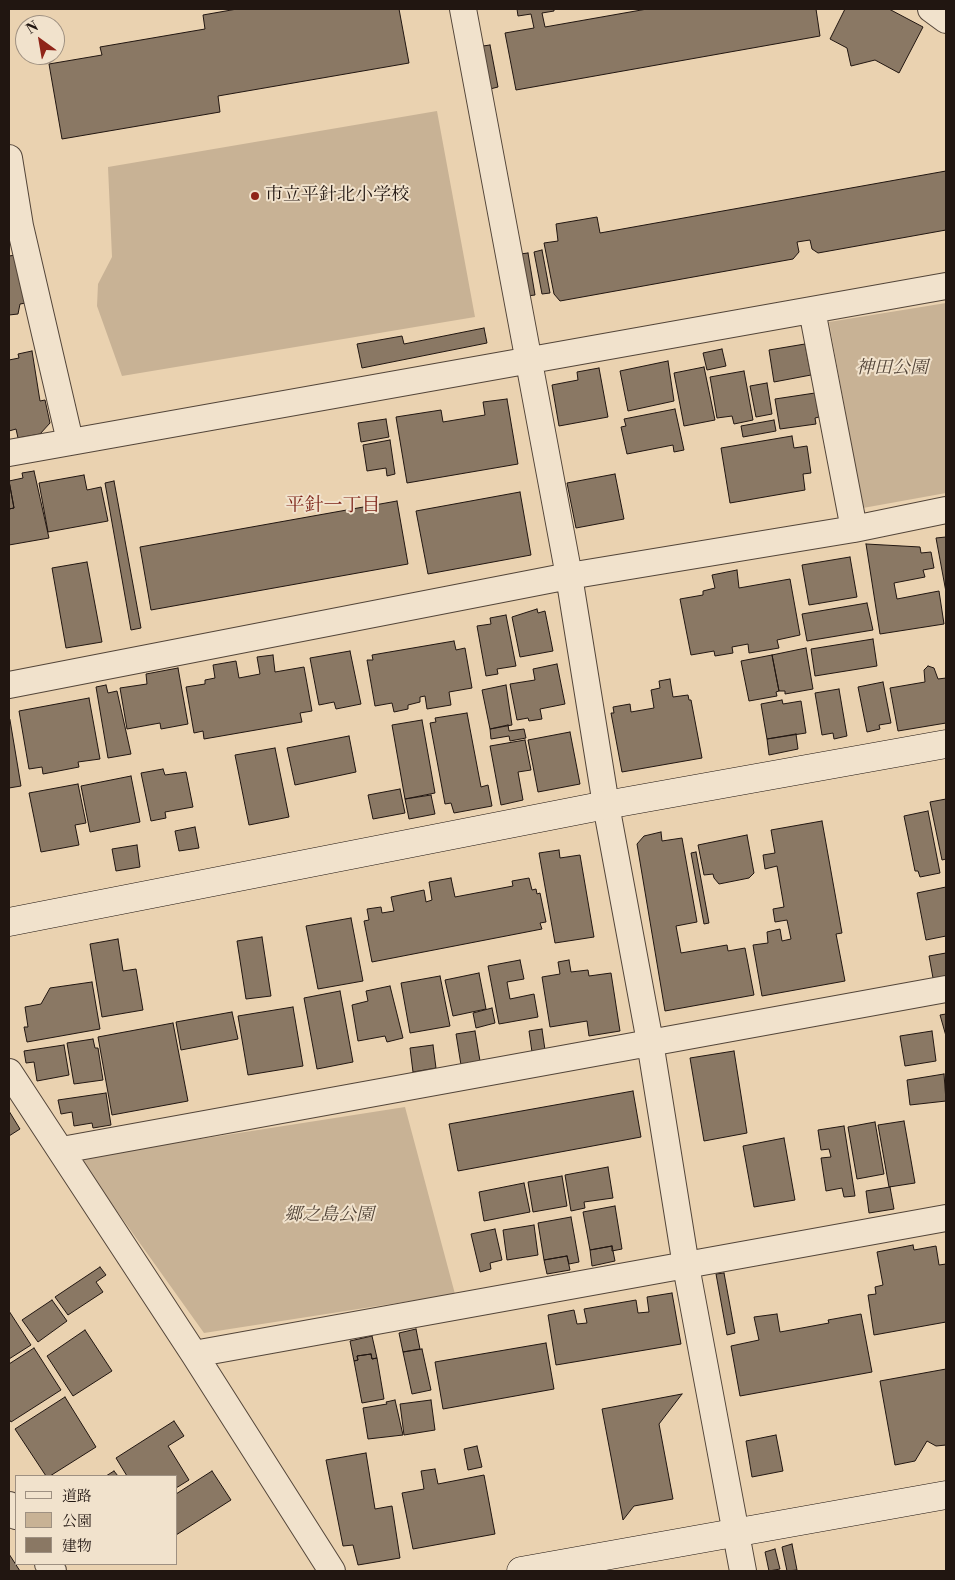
<!DOCTYPE html>
<meta charset="utf-8">
<style>
body{margin:0}
#map{position:relative;width:955px;height:1580px;overflow:hidden;background:#ead2b0;font-family:"Libre Bodoni","Noto Serif JP",serif}
canvas{display:block}
.frame{position:absolute;inset:0;border:10px solid #211611;pointer-events:none}
.legend{position:absolute;left:15px;top:1475px;width:162px;height:90px;box-sizing:border-box;background:#f1e2cc;border:1px solid #9e9081;margin:0;padding:6px 9px;list-style:none;font-size:15px;color:#211611}
.legend li{display:flex;align-items:center;gap:10px;height:25px}
.legend b{width:25px;border:1px solid #9e9081}
.north{position:absolute;left:15px;top:15px;width:50px;height:50px;box-sizing:border-box;background:#f1e2cc;border:1px solid #9e9081;border-radius:50%;rotate:328deg;font-size:14px;font-weight:700;line-height:20px;text-align:center;color:#211611}
.north::after{content:'';display:block;margin:auto;width:18px;height:22px;background:#8f2418;clip-path:polygon(50% 0,100% 100%,50% 72%,0 100%)}
</style>
<div id="map">
<canvas width="955" height="1580"></canvas>
<div class="frame"></div>
<ul class="legend">
<li><b style="height:6px;background:#f1e2cc"></b>道路</li>
<li><b style="height:14px;background:#c8b295"></b>公園</li>
<li><b style="height:14px;background:#8a7864"></b>建物</li>
</ul>
<div class="north">N</div>
</div>
<script>
const c = document.querySelector('canvas').getContext('2d');
c.lineJoin = 'round';
function paint(path, color) { c.fillStyle = color; c.fill(path, 'evenodd'); }
const toPath = rows => new Path2D(rows.map(r => 'M' + r).join(''));
function stroke(path, color, width, dash) { c.strokeStyle = color; c.lineWidth = width; c.lineCap = dash ? 'butt' : 'round'; c.setLineDash(dash || []); c.stroke(path); }
function label(font, color, halo, rows, align = 'center') {
  c.font = font + ' "Libre Bodoni","Noto Serif JP",serif'; c.lineWidth = 4; c.setLineDash([]); c.textBaseline = 'middle'; c.strokeStyle = halo; c.fillStyle = color; for (const [text, x, y, turn = 0] of rows) {
    c.save(); c.translate(x, y); c.rotate((+turn || 0) * Math.PI / 180); c.textAlign = isNaN(turn) ? turn : align; if (halo) c.strokeText(text, 0, 0); c.fillText(text, 0, 0); c.restore();
  }
}
const green = toPath([
 [437,111,475,317,122,376,97,306,98,284,112,257,108,167],
 [946,303,946,493,863,508,829,322],
 [405,1107,455,1294,204,1333,79,1158]
]);
const building = toPath([
 [237,9,399,9,409,63,218,96,220,112,62,139,49,64,102,55,100,47,205,29,203,15,237,9],
 [517,9,554,9,554,11,542,13,545,27,647,9,816,9,820,36,516,90,505,33,534,28,531,14,518,16,517,9],
 [845,9,889,9,923,27,899,73,875,60,851,66,847,48,830,39,845,9],
 [490,45,498,87,490,89,483,46,490,45],
 [946,171,946,230,818,253,812,249,810,240,797,242,799,252,793,259,560,301,554,294,544,243,558,241,556,224,597,217,600,233,946,171],
 [542,250,550,293,542,294,534,252,542,250],
 [528,253,535,295,527,296,520,254,528,253],
 [16,255,26,303,20,304,18,314,9,315,9,256,16,255],
 [484,328,487,343,362,368,357,344,402,336,404,344,484,328],
 [805,344,811,375,774,382,769,350,805,344],
 [722,349,726,366,707,370,703,353,722,349],
 [32,351,40,401,45,400,50,423,40,434,18,438,16,429,9,431,9,360,19,358,18,354,32,351],
 [668,361,674,401,628,411,620,371,668,361],
 [704,367,715,420,684,426,674,373,704,367],
 [599,368,608,417,559,426,552,385,578,380,577,372,599,368],
 [744,371,753,420,734,424,732,416,717,418,710,377,744,371],
 [767,383,772,414,756,417,750,386,767,383],
 [815,393,819,417,815,418,816,424,780,429,775,399,815,393],
 [507,399,518,464,407,483,396,417,441,410,443,422,485,415,483,402,507,399],
 [675,409,684,450,674,452,673,445,627,454,621,427,626,426,624,419,675,409],
 [386,419,389,437,361,442,358,423,386,419],
 [774,420,776,431,743,437,741,426,774,420],
 [792,436,794,448,807,446,811,473,803,474,805,490,730,503,721,448,792,436],
 [390,440,395,474,387,476,386,468,367,471,363,445,390,440],
 [34,471,49,538,9,545,9,553,9,509,14,508,9,481,23,478,22,473,34,471],
 [615,474,624,519,576,528,567,483,615,474],
 [84,475,87,490,101,487,108,521,48,532,39,483,84,475],
 [9,481,14,508,9,509,9,481],
 [114,481,141,628,131,630,105,483,114,481],
 [520,492,531,555,428,574,416,511,520,492],
 [397,501,408,564,151,610,140,547,397,501],
 [946,537,946,592,936,538,946,537],
 [866,544,920,547,921,553,931,552,934,568,923,570,925,577,894,583,897,599,939,591,944,624,880,634,866,544],
 [850,557,857,597,809,605,802,565,850,557],
 [87,562,102,642,66,648,52,568,87,562],
 [737,570,739,588,790,579,800,635,777,640,779,648,749,653,748,644,732,647,733,653,715,656,714,651,691,655,680,599,703,595,703,591,715,588,712,575,737,570],
 [867,603,873,630,807,641,802,614,867,603],
 [537,609,538,613,545,611,553,651,520,657,512,617,537,609],
 [506,615,516,666,497,669,498,674,486,676,477,626,491,624,490,618,506,615],
 [873,639,877,666,815,676,811,649,873,639],
 [454,641,456,650,465,648,472,688,449,692,451,705,427,709,425,696,420,697,420,702,408,705,408,709,394,712,392,703,375,706,367,660,373,660,372,655,454,641],
 [806,648,813,689,785,694,785,691,779,691,772,655,806,648],
 [350,651,361,704,336,709,334,702,319,705,310,658,350,651],
 [273,655,275,672,304,667,312,711,300,713,302,722,204,739,203,731,194,733,186,687,205,684,205,680,215,678,213,665,236,661,239,678,260,674,257,657,273,655],
 [772,655,779,691,776,692,777,696,749,701,741,661,772,655],
 [557,664,565,704,540,709,542,719,529,721,528,718,517,720,510,684,535,680,533,669,557,664],
 [928,666,934,668,938,679,946,678,946,723,898,731,890,688,925,682,924,670,928,666],
 [178,668,188,724,161,729,160,723,127,729,120,688,147,684,146,674,178,668],
 [670,679,673,697,688,695,689,700,691,700,702,758,622,772,611,713,614,713,613,707,630,704,631,712,654,708,651,690,660,688,659,681,670,679],
 [883,682,891,723,879,725,880,729,867,732,858,687,883,682],
 [106,685,108,693,117,691,131,754,108,758,96,687,106,685],
 [506,685,512,725,490,729,482,690,506,685],
 [839,689,847,736,834,739,833,733,822,735,815,693,839,689],
 [89,698,100,759,78,762,79,767,43,774,42,767,29,769,19,711,89,698],
 [782,700,783,704,801,701,806,733,767,739,761,704,782,700],
 [467,713,481,787,488,785,492,806,454,813,451,803,445,804,430,723,436,722,435,718,467,713],
 [10,720,21,786,9,788,9,721,10,720],
 [422,720,435,793,405,799,392,725,422,720],
 [508,725,509,731,524,729,526,738,510,741,509,736,491,739,490,729,508,725],
 [570,732,580,784,538,792,528,740,570,732],
 [796,734,798,749,769,755,767,739,796,734],
 [349,736,356,772,295,785,287,748,349,736],
 [525,740,531,770,518,772,523,800,501,805,490,746,525,740],
 [275,748,289,817,249,825,235,755,275,748],
 [163,769,165,775,186,772,193,807,165,812,166,818,151,821,141,773,163,769],
 [131,776,140,822,90,832,81,786,131,776],
 [78,784,86,823,75,825,79,845,41,852,29,793,78,784],
 [400,789,405,813,373,819,368,795,400,789],
 [431,795,435,814,409,819,405,799,431,795],
 [946,799,946,859,942,860,930,802,946,799],
 [928,811,940,873,920,877,918,871,915,871,904,816,928,811],
 [822,821,842,933,836,934,845,981,762,996,753,945,768,943,767,932,780,929,782,941,791,939,787,920,775,922,773,909,784,907,777,866,765,869,763,855,775,853,771,830,822,821],
 [195,827,199,848,179,851,175,831,195,827],
 [661,832,662,841,682,838,697,922,676,926,681,953,727,945,728,951,745,948,754,995,665,1011,637,844,644,836,661,832],
 [747,835,754,873,749,878,719,884,714,878,713,874,704,875,698,845,747,835],
 [137,845,140,867,116,871,112,849,137,845],
 [559,850,560,858,580,855,594,937,555,943,539,853,559,850],
 [696,852,709,923,704,924,691,853,696,852],
 [451,878,455,897,513,886,512,881,529,878,532,890,536,889,537,894,540,893,546,922,540,923,542,929,372,962,364,921,369,920,367,909,381,907,382,913,394,911,391,897,424,890,426,902,432,900,429,882,451,878],
 [946,887,946,936,926,940,917,893,946,887],
 [351,918,363,981,318,989,306,926,351,918],
 [262,937,271,996,246,999,237,941,262,937],
 [118,939,123,971,136,969,143,1010,102,1017,90,944,118,939],
 [946,953,946,976,933,978,929,956,946,953],
 [520,960,524,979,507,982,510,999,534,994,538,1017,499,1024,488,966,520,960],
 [569,960,571,972,588,970,589,976,611,973,620,1031,589,1036,587,1021,550,1027,542,977,560,974,558,962,569,960],
 [479,973,486,1009,453,1016,445,980,479,973],
 [440,976,450,1026,410,1033,401,983,440,976],
 [92,982,100,1029,27,1042,24,1027,28,1027,25,1007,41,1004,50,988,92,982],
 [390,986,403,1038,387,1042,385,1036,358,1041,352,1005,368,1001,366,991,390,986],
 [340,991,353,1062,317,1069,304,998,340,991],
 [293,1007,303,1066,248,1075,238,1016,293,1007],
 [492,1008,495,1023,476,1028,473,1013,492,1008],
 [232,1012,238,1039,181,1050,176,1022,232,1012],
 [946,1014,946,1036,940,1015,946,1014],
 [173,1023,188,1101,112,1115,98,1037,173,1023],
 [542,1029,545,1050,532,1052,529,1031,542,1029],
 [475,1031,480,1061,461,1065,456,1034,475,1031],
 [932,1031,936,1061,905,1066,900,1036,932,1031],
 [93,1039,95,1048,98,1048,103,1080,74,1084,67,1043,93,1039],
 [64,1045,69,1075,37,1081,34,1062,26,1063,24,1051,64,1045],
 [433,1045,436,1068,413,1072,410,1048,433,1045],
 [734,1051,747,1133,704,1141,690,1058,734,1051],
 [944,1074,946,1101,910,1105,907,1080,944,1074],
 [633,1091,641,1137,458,1171,449,1124,633,1091],
 [106,1093,111,1125,93,1128,92,1123,74,1126,72,1112,61,1114,58,1100,106,1093],
 [9,1111,20,1129,9,1136,9,1111],
 [904,1121,915,1183,889,1187,878,1125,904,1121],
 [875,1122,884,1174,857,1179,848,1127,875,1122],
 [844,1126,855,1196,844,1197,842,1188,826,1191,821,1158,831,1157,829,1149,821,1150,818,1130,844,1126],
 [784,1138,795,1200,754,1207,743,1146,784,1138],
 [608,1167,613,1198,584,1202,585,1208,571,1211,565,1175,608,1167],
 [562,1176,567,1206,533,1212,528,1182,562,1176],
 [524,1183,530,1212,484,1221,479,1192,524,1183],
 [890,1187,894,1209,869,1213,866,1191,890,1187],
 [615,1206,622,1249,612,1251,612,1246,590,1250,583,1212,615,1206],
 [571,1217,579,1262,569,1264,567,1256,544,1260,538,1223,571,1217],
 [534,1225,538,1255,507,1260,503,1230,534,1225],
 [495,1229,502,1260,490,1263,491,1269,480,1272,471,1234,495,1229],
 [913,1245,914,1250,936,1246,939,1265,946,1264,946,1322,874,1335,868,1295,876,1294,875,1287,883,1285,877,1252,913,1245],
 [612,1246,615,1261,592,1266,590,1250,612,1246],
 [567,1256,570,1270,547,1274,544,1260,567,1256],
 [100,1267,106,1275,96,1282,103,1292,68,1315,55,1297,100,1267],
 [724,1273,735,1333,727,1335,716,1274,724,1273],
 [672,1293,681,1344,556,1365,548,1315,574,1310,577,1324,587,1323,584,1309,636,1300,638,1313,649,1312,647,1297,672,1293],
 [52,1300,67,1321,38,1342,22,1320,52,1300],
 [9,1311,31,1345,9,1359,9,1311],
 [777,1314,780,1332,829,1323,828,1320,861,1314,872,1372,740,1396,731,1346,759,1340,754,1317,777,1314],
 [416,1329,420,1349,403,1352,399,1333,416,1329],
 [85,1330,112,1371,73,1396,47,1356,85,1330],
 [372,1336,377,1358,372,1359,371,1354,357,1356,358,1360,354,1361,350,1341,372,1336],
 [546,1343,554,1389,443,1409,435,1362,546,1343],
 [34,1348,61,1390,11,1422,9,1419,9,1364,34,1348],
 [422,1349,431,1390,412,1394,403,1352,422,1349],
 [371,1354,372,1359,377,1358,384,1399,362,1403,354,1361,358,1360,357,1356,371,1354],
 [946,1369,946,1445,936,1446,927,1441,915,1461,895,1465,880,1381,946,1369],
 [682,1394,659,1424,673,1499,634,1506,623,1520,602,1409,682,1394],
 [65,1397,96,1447,50,1476,46,1476,15,1429,65,1397],
 [395,1400,403,1435,368,1439,363,1408,387,1404,386,1402,395,1400],
 [431,1400,435,1430,404,1435,400,1404,431,1400],
 [174,1421,184,1436,168,1446,189,1480,176,1488,176,1476,127,1476,116,1458,174,1421],
 [776,1435,783,1471,752,1477,746,1441,776,1435],
 [477,1446,482,1467,468,1470,464,1449,477,1446],
 [366,1453,375,1509,392,1506,400,1558,358,1565,353,1545,343,1546,326,1460,366,1453],
 [435,1469,438,1484,484,1475,495,1534,413,1549,402,1493,424,1489,421,1471,435,1469],
 [114,1471,118,1476,106,1476,114,1471],
 [212,1471,231,1500,176,1535,176,1494,212,1471],
 [792,1544,797,1570,787,1571,782,1547,792,1544],
 [775,1549,780,1569,769,1571,765,1552,775,1549],
 [9,1554,20,1571,9,1571,9,1554]
]);
const street = toPath([
 [463,9,569,576,606,805,650,1042,686,1266,743,1571],
 [931,9,946,20],
 [9,158,20,226,70,441],
 [812,310,854,529],
 [9,453,946,286],
 [9,685,569,576,854,529,946,510],
 [9,1072,194,1354,332,1571],
 [62,1150,946,989],
 [194,1354,946,1218],
 [9,1505,16,1516],
 [48,1564,53,1571]
]);
const secondary = toPath([
 [9,922,606,805,946,744],
 [521,1571,946,1495]
]);
const markers = [
 [255,196,5,"#8f2418"]
];
const poiNames = [
 ["市立平針北小学校",265,196]
];
const parkNames = [
 ["神田公園",892,369],
 ["郷之島公園",329,1216]
];
const neighbourhoodNames = [
 ["平針一丁目",333,506]
];
paint(green, '#c8b295');
paint(building, '#8a7864');
stroke(building, '#211611', 1);
stroke(street, '#534539', 28);
stroke(secondary, '#211611', 29);
stroke(street, '#f1e2cc', 26);
stroke(secondary, '#f1e2cc', 28);
for (const [x, y, r, color] of markers) { const dot = new Path2D(); dot.arc(x, y, r, 0, 2 * Math.PI); c.fillStyle = color; c.fill(dot); stroke(dot, '#f1e2cc', 2); }
label('18px', '#211611', '#f1e2cc', poiNames, 'left');
label('italic 18px', '#534539', '#f1e2cc', parkNames);
label('19px', '#7a1f14', '#f1e2cc', neighbourhoodNames);
</script>
